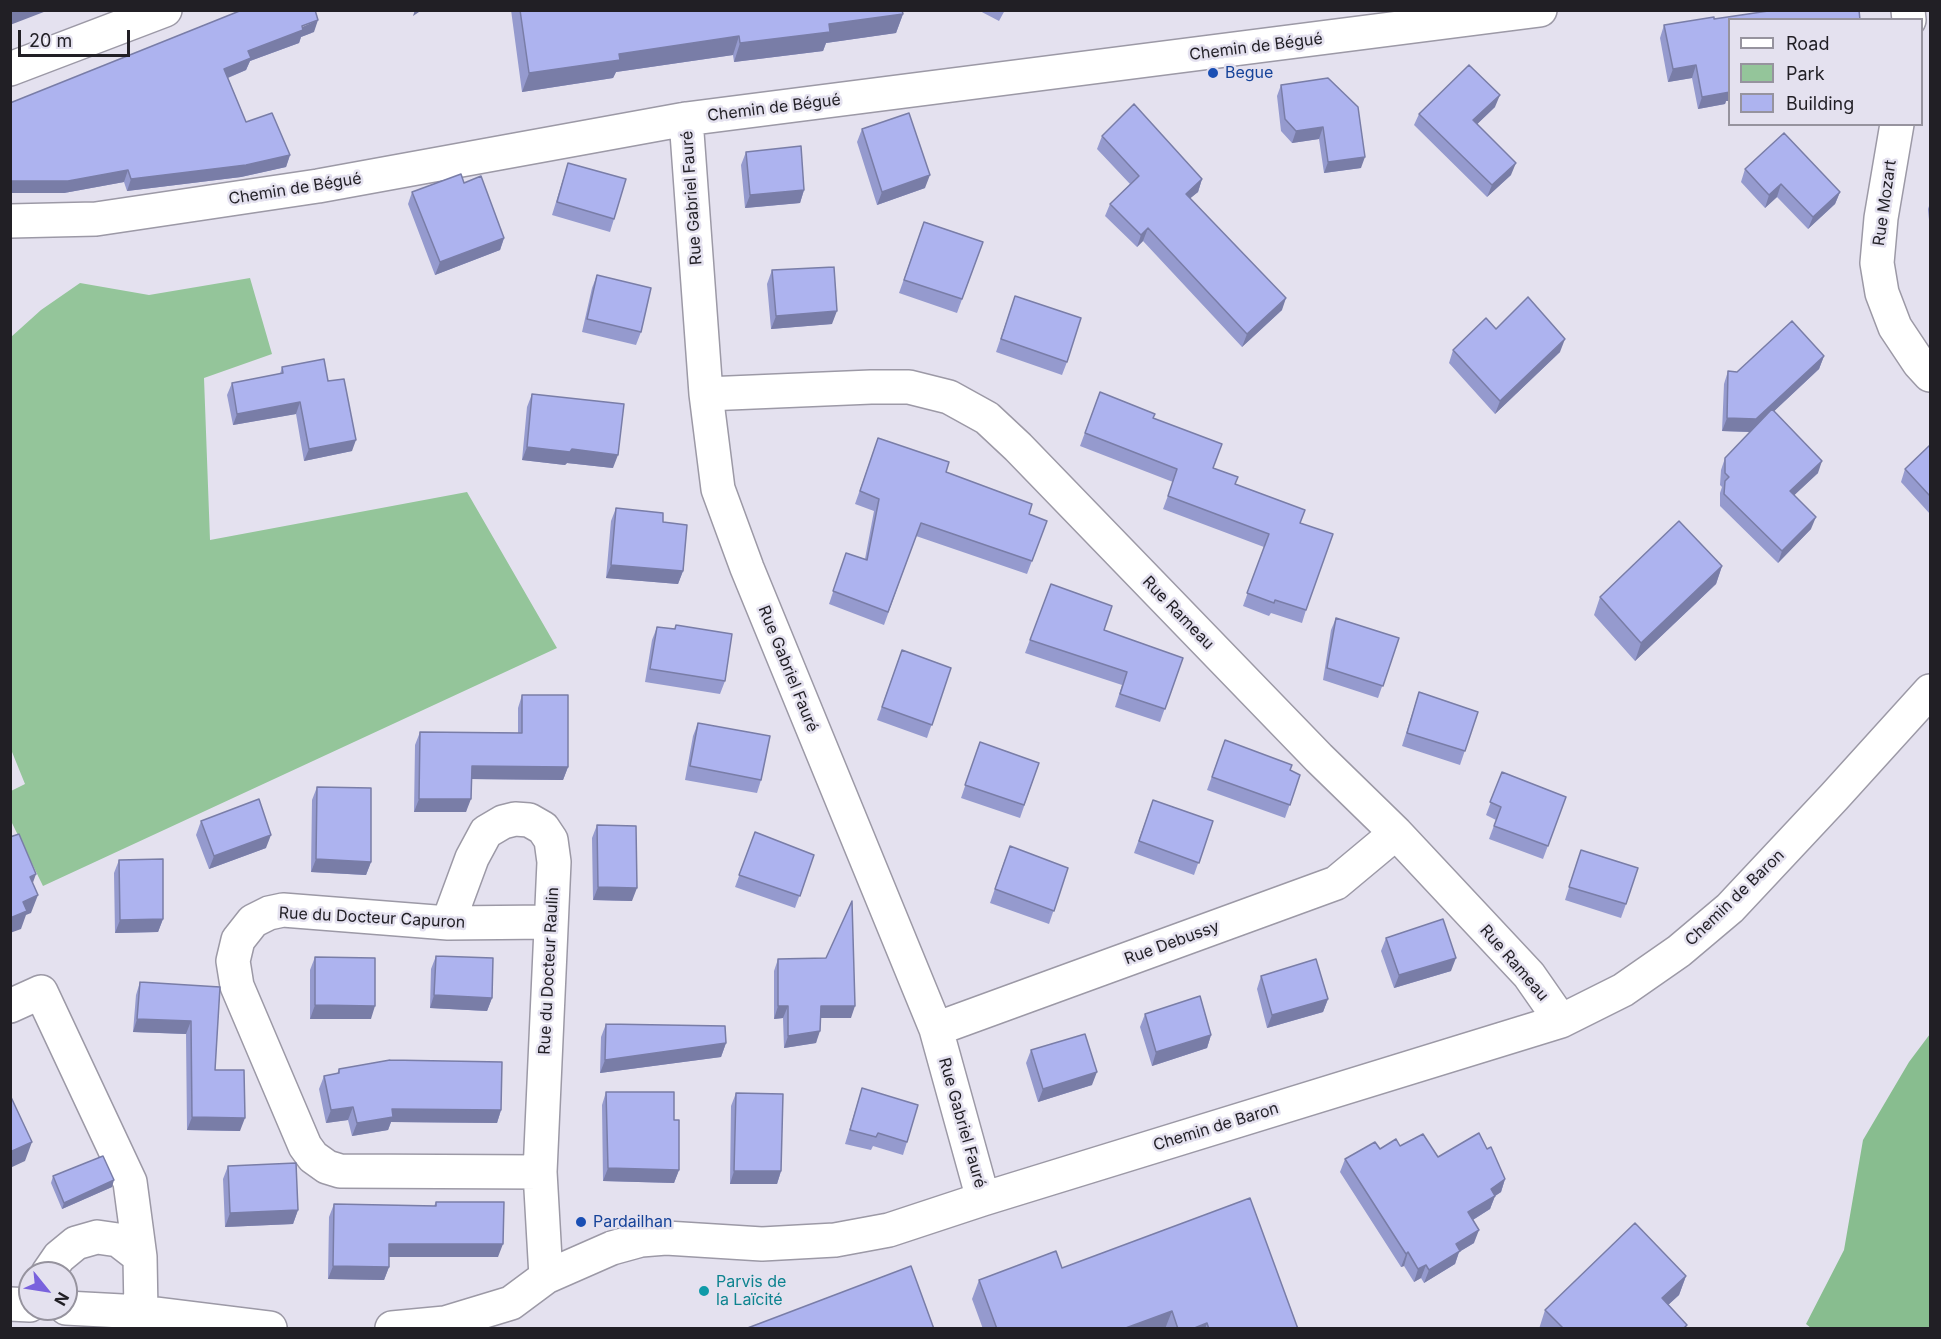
<!DOCTYPE html>
<meta charset="utf-8">
<style>
body{margin:0}
#map{position:relative;width:1941px;height:1339px;overflow:hidden;background:#e4e1ef;font-family:Inter,sans-serif}
canvas{display:block}
.frame{position:absolute;inset:0;border:12px solid #211f25;pointer-events:none}
.legend{position:absolute;left:1728px;top:18px;width:195px;height:108px;box-sizing:border-box;background:#e4e1ef;border:2px solid #96939e;margin:0;padding:8px 10px;list-style:none;font-size:18px;color:#211f25}
.legend li{display:flex;align-items:center;gap:12px;height:30px}
.legend b{width:30px;border:2px solid #96939e}
.north{position:absolute;left:18px;top:1261px;width:60px;height:60px;box-sizing:border-box;background:#e4e1ef;border:2px solid #96939e;border-radius:50%;rotate:120deg;font-size:16px;font-weight:700;line-height:24px;text-align:center;color:#211f25}
.north::after{content:'';display:block;margin:auto;width:21px;height:27px;background:#7962dd;clip-path:polygon(50% 0,100% 100%,50% 72%,0 100%)}
.scale{position:absolute;left:18px;top:30px;width:112px;height:27px;box-sizing:border-box;border:3px solid #211f25;border-top:0;padding-left:8px;font-size:18px;line-height:21px;white-space:nowrap;color:#211f25;-webkit-text-stroke:4px #e4e1ef;paint-order:stroke}
</style>
<div id="map">
<canvas width="1941" height="1339"></canvas>
<div class="frame"></div>
<ul class="legend">
<li><b style="height:8px;background:#fff"></b>Road</li>
<li><b style="height:16px;background:#94c59a"></b>Park</li>
<li><b style="height:16px;background:#adb3ef"></b>Building</li>
</ul>
<div class="north">N</div>
<div class="scale">20 m</div>
</div>
<script>
const c = document.querySelector('canvas').getContext('2d');
c.lineJoin = 'round';
function paint(path, color) { c.fillStyle = color; c.fill(path, 'evenodd'); }
const toPath = rows => new Path2D(rows.map(r => 'M' + r).join(''));
function stroke(path, color, width, dash) { c.strokeStyle = color; c.lineWidth = width; c.lineCap = dash ? 'butt' : 'round'; c.setLineDash(dash || []); c.stroke(path); }
function label(font, color, halo, rows, align = 'center') {
  c.font = font + ' Inter,sans-serif'; c.lineWidth = 5; c.setLineDash([]); c.textBaseline = 'middle'; c.strokeStyle = halo; c.fillStyle = color; for (const [text, x, y, turn = 0] of rows) {
    c.save(); c.translate(x, y); c.rotate((+turn || 0) * Math.PI / 180); c.textAlign = isNaN(turn) ? turn : align; if (halo) c.strokeText(text, 0, 0); c.fillText(text, 0, 0); c.restore();
  }
}
const green = toPath([
 [250,278,272,354,204,378,210,540,467,492,557,648,43,886,11,821,11,791,25,784,10,747,11,337,41,310,80,283,149,295]
]);
const forest = toPath([
 [1930,1034,1930,1328,1811,1328,1806,1324,1844,1250,1863,1140,1909,1062]
]);
const minor = toPath([
 [1908,10,1909,20],
 [686,119,706,394,718,489,747,568,936,1029,983,1199],
 [1897,124,1881,218,1877,263,1882,293,1895,327,1919,363,1930,375],
 [10,221,96,219,318,186,686,119,1540,10],
 [706,394,871,387,909,387,949,397,987,418,1018,447,1319,758,1396,833,1529,975,1561,1021],
 [448,923,472,858,486,832,503,822,515,819,529,820,543,828,551,840,554,862,540,1172,546,1277],
 [10,1006,41,992,130,1182,140,1257,141,1312],
 [936,1029,1336,883,1396,833],
 [540,1172,340,1171,327,1167,313,1157,305,1146,237,986,233,961,238,940,253,921,269,913,283,910,448,923,550,922],
 [48,1273,59,1257,76,1243,97,1237,118,1240,140,1257],
 [10,1304,30,1305],
 [66,1308,141,1312,270,1328],
 [392,1328,445,1323,511,1303,546,1277,612,1248,641,1240,666,1238,762,1244,835,1240,889,1230,983,1199,1561,1021,1623,990,1679,951,1730,908,1834,797,1930,691]
]);
const secondary = toPath([
 [10,69,165,10]
]);
const wall = toPath([
 [511,10,902,10,903,14,896,33,826,43,823,51,734,62,733,55,616,72,613,78,522,92],
 [978,10,1005,10,999,21],
 [1714,19,1730,20,1726,101,1725,104,1698,109,1692,78,1668,82,1660,38,1664,25],
 [314,32,301,37,299,43,250,61,246,70,228,78,246,122,290,155,286,167,241,177,127,191,124,182,64,193,10,103],
 [1328,78,1361,168,1324,173,1319,139,1292,143,1281,131,1277,96,1281,85],
 [1495,107,1477,124,1511,175,1487,197,1414,125,1419,114],
 [862,129,925,188,877,205,857,142],
 [1102,136,1202,179,1198,192,1190,198,1282,310,1242,347,1143,241,1137,247,1105,216,1110,204,1130,184,1097,149],
 [746,152,804,190,800,203,745,208,741,165],
 [568,163,614,219,610,232,552,215],
 [1745,169,1840,192,1835,204,1808,229,1777,197,1765,208,1741,182],
 [464,183,504,238,500,250,435,275,408,204,412,192],
 [1930,203,1930,231,1928,209],
 [924,222,983,242,957,313,899,293],
 [772,270,832,324,771,329,767,284],
 [597,275,641,332,636,345,582,332,592,288],
 [1015,296,1067,362,1062,375,996,352],
 [1496,329,1560,352,1495,414,1449,363,1453,350],
 [1824,356,1819,369,1774,411,1818,473,1794,495,1811,529,1778,563,1720,506,1720,493,1722,487,1720,485,1721,470,1725,458,1750,432,1722,431,1724,384,1728,371,1737,372],
 [282,367,328,381,352,451,304,461,296,414,233,425,227,395,232,383,280,374],
 [1100,392,1153,418,1213,468,1235,484,1300,523,1306,610,1302,623,1271,613,1269,616,1243,606,1264,547,1163,509,1173,482,1080,446],
 [532,394,613,468,567,463,565,465,522,460,527,407],
 [878,438,1029,514,1047,521,1027,574,916,536,884,625,829,604,846,553,865,559,874,511,855,504],
 [1930,445,1930,514,1901,482,1905,469],
 [616,508,663,522,683,571,678,584,606,578,611,521],
 [1722,566,1716,584,1635,661,1594,615,1600,597],
 [1051,584,1104,630,1183,658,1160,722,1115,707,1122,685,1025,653],
 [1336,618,1399,638,1378,698,1323,680,1331,630],
 [657,627,725,681,720,694,645,682,652,640],
 [902,650,951,668,927,738,877,720],
 [1419,692,1478,712,1460,765,1402,746],
 [522,695,568,767,563,780,472,779,466,812,414,812,415,745,420,732,518,733,518,708],
 [698,723,761,780,757,793,685,780,693,736],
 [1225,740,1300,775,1285,818,1207,790],
 [980,742,1039,763,1020,818,961,798],
 [1502,772,1566,797,1543,859,1489,839,1496,820,1486,815],
 [317,787,371,862,366,875,311,872,312,800],
 [1153,800,1213,821,1194,875,1134,853],
 [201,821,266,848,209,869,196,835],
 [597,825,632,901,593,900,592,838],
 [755,832,814,855,795,908,735,887],
 [1581,850,1626,904,1621,918,1565,900],
 [1005,859,1068,868,1049,924,990,903],
 [119,860,163,919,158,932,115,933,114,873],
 [1386,938,1451,971,1394,988,1381,951],
 [436,956,492,998,487,1011,430,1008,431,969],
 [315,957,371,1019,310,1019,310,970],
 [778,959,851,1018,821,1018,816,1043,784,1048,783,1018,774,1019,774,971],
 [1261,976,1328,999,1323,1012,1267,1028,1257,989],
 [140,982,220,987,215,1070,240,1131,187,1130,186,1034,133,1032,136,995],
 [1145,1014,1211,1035,1207,1048,1152,1066,1140,1027],
 [606,1024,726,1043,721,1057,600,1073,601,1037],
 [1031,1050,1092,1085,1038,1102,1026,1063],
 [339,1069,501,1110,497,1123,391,1122,388,1130,352,1136,348,1120,326,1123,319,1089,324,1076,337,1074],
 [862,1088,907,1142,903,1155,873,1146,871,1150,845,1144],
 [606,1092,674,1120,679,1170,674,1183,603,1181,602,1105],
 [736,1093,781,1171,777,1184,730,1184,731,1106],
 [1400,1146,1438,1157,1487,1149,1505,1179,1501,1192,1495,1196,1490,1209,1473,1220,1474,1243,1459,1252,1455,1264,1424,1283,1421,1278,1414,1282,1404,1266,1401,1267,1340,1172,1345,1159,1380,1149],
 [228,1166,298,1210,293,1224,225,1227,223,1179],
 [53,1176,112,1187,62,1209,51,1183],
 [436,1202,498,1257,389,1257,389,1267,384,1280,328,1279,329,1217,334,1204,434,1206],
 [1062,1268,1298,1329,983,1329,972,1299,979,1280],
 [1686,1276,1679,1295,1668,1305,1686,1329,1539,1329,1545,1310]
]);
const shadedWall = toPath([
 [12,10,49,10,10,25,10,11],
 [415,10,422,10,413,16],
 [903,14,896,33,826,43,823,51,734,62,740,43,829,24],
 [318,20,314,32,301,37,299,43,250,61,246,70,220,81,224,69,248,51],
 [739,36,733,55,616,72,613,78,522,92,529,73,619,54],
 [1696,65,1692,78,1668,82,1673,69],
 [1730,89,1730,101,1726,101,1725,104,1698,109,1702,97],
 [1500,95,1495,107,1469,132,1473,120],
 [1323,127,1319,139,1292,143,1296,131],
 [290,155,286,167,241,177,127,191,131,179],
 [1365,157,1361,168,1324,173,1328,162],
 [1516,163,1511,175,1487,197,1492,185],
 [128,170,124,182,64,193,10,193,10,181],
 [930,175,925,188,877,205,882,192],
 [1202,179,1198,192,1181,206,1186,194],
 [1781,184,1777,197,1765,208,1769,195],
 [804,190,800,203,745,208,750,195],
 [1840,192,1835,204,1808,229,1813,217],
 [1148,228,1143,241,1137,247,1141,235],
 [504,238,500,250,435,275,440,262],
 [1286,298,1282,310,1242,347,1247,334],
 [837,311,832,324,771,329,776,316],
 [1565,339,1560,352,1495,414,1500,401],
 [1824,356,1819,369,1752,432,1722,431,1727,418],
 [300,402,296,414,233,425,237,414],
 [356,440,352,451,304,461,309,449],
 [527,447,572,449,618,455,613,468,567,463,565,465,522,460],
 [1822,461,1818,473,1786,503,1790,491],
 [1816,517,1811,529,1778,563,1782,551],
 [611,565,683,571,678,584,606,578],
 [1722,566,1716,584,1635,661,1641,643],
 [472,766,568,767,563,780,468,779],
 [419,799,471,799,466,812,414,812],
 [271,835,266,848,209,869,214,856],
 [316,859,371,862,366,875,311,872],
 [36,874,30,891,30,877],
 [598,887,637,888,632,901,593,900],
 [38,895,31,913,26,915,21,929,10,933,10,918,23,902],
 [163,919,158,932,115,933,120,920],
 [1456,958,1451,971,1394,988,1399,975],
 [434,995,492,998,487,1011,430,1008],
 [1328,999,1323,1012,1267,1028,1272,1015],
 [315,1005,375,1006,371,1019,310,1019],
 [778,1006,788,1006,783,1018,774,1019],
 [821,1006,855,1006,851,1018,817,1018],
 [137,1019,191,1021,186,1034,133,1032],
 [820,1031,816,1043,784,1048,788,1036],
 [1211,1035,1207,1048,1152,1066,1156,1052],
 [726,1043,721,1057,600,1073,605,1060],
 [1097,1072,1092,1085,1038,1102,1043,1089],
 [353,1107,348,1120,326,1123,331,1110],
 [392,1109,501,1110,497,1123,391,1122,388,1130,352,1136,357,1123],
 [192,1117,245,1118,240,1131,187,1130],
 [32,1142,25,1161,10,1168,10,1152],
 [608,1168,679,1170,674,1183,603,1181],
 [734,1171,781,1171,777,1184,730,1184],
 [1505,1179,1501,1192,1495,1196,1490,1209,1463,1226,1468,1212,1491,1189],
 [114,1180,112,1187,62,1209,64,1203],
 [298,1210,293,1224,225,1227,230,1213],
 [1479,1230,1474,1243,1459,1252,1455,1264,1424,1283,1429,1270,1456,1244],
 [389,1244,503,1244,498,1257,384,1257],
 [1408,1252,1404,1266,1401,1267,1406,1254],
 [1426,1265,1421,1278,1414,1282,1418,1269],
 [333,1266,389,1267,384,1280,328,1279],
 [1686,1276,1679,1295,1655,1317,1662,1298],
 [1172,1311,1165,1329,1123,1329],
 [1207,1323,1205,1329,1192,1329]
]);
const building = toPath([
 [242,10,315,10,318,20,302,26,303,30,248,51,251,58,224,69,246,122,272,113,290,155,246,165,131,179,128,170,68,181,10,181,10,103,242,10],
 [520,10,902,10,903,14,829,24,830,32,740,43,739,36,619,54,620,60,529,73,520,10],
 [1775,10,1859,10,1860,20,1730,20,1730,92,1702,97,1696,65,1673,69,1664,25,1714,17,1714,19,1775,10],
 [1469,65,1500,95,1473,120,1516,163,1492,185,1419,114,1469,65],
 [1328,78,1358,107,1365,157,1328,162,1323,127,1296,131,1285,119,1281,85,1328,78],
 [1134,104,1202,179,1186,194,1286,298,1247,334,1148,228,1141,235,1110,204,1139,176,1102,136,1134,104],
 [909,113,930,175,882,192,862,129,909,113],
 [1784,133,1840,192,1813,217,1781,184,1769,195,1745,169,1784,133],
 [801,146,804,190,750,195,746,152,801,146],
 [568,163,626,179,614,219,557,202,568,163],
 [461,174,464,183,481,176,504,238,440,262,412,192,461,174],
 [924,222,983,242,962,299,904,280,924,222],
 [834,267,837,311,776,316,772,270,834,267],
 [597,275,651,288,641,332,587,319,597,275],
 [1015,296,1081,318,1067,362,1001,339,1015,296],
 [1528,297,1565,339,1500,401,1453,350,1486,318,1496,329,1528,297],
 [1792,321,1824,356,1756,419,1727,418,1728,371,1737,372,1792,321],
 [324,359,328,381,344,379,356,440,309,449,300,402,237,414,232,383,283,373,282,367,324,359],
 [1100,392,1155,414,1153,418,1222,444,1213,468,1238,477,1235,484,1305,510,1300,523,1333,534,1306,610,1275,600,1274,603,1247,593,1269,534,1168,496,1177,469,1085,433,1100,392],
 [532,394,624,404,618,455,572,449,570,452,527,447,532,394],
 [1772,409,1822,461,1790,491,1816,517,1782,551,1724,494,1725,481,1729,477,1725,473,1725,458,1772,409],
 [878,438,949,462,946,472,1032,504,1029,514,1047,521,1032,561,921,523,888,612,833,591,846,553,867,560,879,499,860,491,878,438],
 [1930,445,1930,496,1905,469,1930,445],
 [616,508,663,513,663,522,687,525,683,571,611,565,616,508],
 [1679,521,1722,566,1641,643,1600,597,1679,521],
 [1051,584,1112,606,1104,630,1183,658,1165,709,1120,694,1127,672,1030,640,1051,584],
 [1336,618,1399,638,1383,686,1327,668,1336,618],
 [676,625,732,634,725,681,650,669,657,627,675,629,676,625],
 [902,650,951,668,932,725,882,707,902,650],
 [1419,692,1478,712,1465,751,1407,733,1419,692],
 [522,695,568,695,568,767,472,766,471,799,419,799,420,732,522,733,522,695],
 [698,723,770,736,761,780,690,766,698,723],
 [1225,740,1292,765,1290,770,1300,775,1290,805,1212,777,1225,740],
 [980,742,1039,763,1024,805,965,785,980,742],
 [1502,772,1566,797,1548,846,1494,826,1501,807,1490,802,1502,772],
 [317,787,371,788,371,862,316,859,317,787],
 [259,799,271,835,214,856,201,821,259,799],
 [1153,800,1213,821,1199,863,1139,841,1153,800],
 [597,825,636,826,637,888,598,887,597,825],
 [755,832,814,855,800,896,739,875,755,832],
 [19,834,36,874,30,877,38,895,23,902,27,911,10,918,10,837,19,834],
 [1010,846,1068,868,1054,911,995,889,1010,846],
 [1581,850,1638,868,1626,904,1569,887,1581,850],
 [163,859,163,919,120,920,119,860,163,859],
 [852,901,855,1006,821,1006,820,1031,788,1036,788,1006,778,1006,778,959,826,958,852,901],
 [1443,919,1456,958,1399,975,1386,938,1443,919],
 [436,956,493,958,492,998,434,995,436,956],
 [315,957,375,958,375,1006,315,1005,315,957],
 [1316,959,1328,999,1272,1015,1261,976,1316,959],
 [140,982,220,987,215,1070,244,1070,245,1118,192,1117,191,1021,137,1019,140,982],
 [1200,996,1211,1035,1156,1052,1145,1014,1200,996],
 [606,1024,725,1026,726,1043,605,1060,606,1024],
 [1085,1034,1097,1072,1043,1089,1031,1050,1085,1034],
 [390,1060,502,1062,501,1110,392,1109,393,1117,357,1123,353,1107,331,1110,324,1076,339,1073,339,1069,390,1060],
 [862,1088,918,1105,907,1142,878,1133,876,1137,850,1130,862,1088],
 [606,1092,674,1092,674,1120,679,1120,679,1170,608,1168,606,1092],
 [736,1093,783,1094,781,1171,734,1171,736,1093],
 [10,1095,32,1142,10,1152,10,1095],
 [1479,1133,1487,1149,1491,1147,1505,1179,1491,1189,1495,1196,1468,1212,1479,1230,1456,1244,1460,1251,1429,1270,1426,1265,1418,1269,1408,1252,1406,1254,1345,1159,1375,1142,1380,1149,1396,1139,1400,1146,1423,1134,1438,1157,1479,1133],
 [103,1156,114,1180,64,1203,53,1176,103,1156],
 [296,1163,298,1210,230,1213,228,1166,296,1163],
 [1250,1198,1298,1329,1209,1329,1207,1323,1192,1329,1178,1329,1172,1311,1123,1329,997,1329,979,1280,1056,1251,1062,1268,1250,1198],
 [436,1202,504,1202,503,1244,389,1244,389,1267,333,1266,334,1204,436,1206,436,1202],
 [1635,1223,1686,1276,1662,1298,1687,1325,1683,1329,1564,1329,1545,1310,1635,1223],
 [911,1266,934,1329,745,1329,911,1266]
]);
const markers = [
 [1213,73,6,"#1a4fb4"],
 [581,1222,6,"#1a4fb4"],
 [704,1291,6,"#0f9aa8"]
];
const streetNames = [
 ["Chemin de Bégué",1256,47,-7],
 ["Chemin de Bégué",774,108,-7],
 ["Chemin de Bégué",295,189,-9],
 ["Rue Gabriel Fauré",692,198,-94],
 ["Rue Mozart",1885,203,-82],
 ["Rue Rameau",1178,613,46],
 ["Rue Gabriel Fauré",788,669,68],
 ["Chemin de Baron",1735,898,-44],
 ["Rue du Docteur Capuron",372,918,3],
 ["Rue Debussy",1172,943,-20],
 ["Rue Rameau",1514,963,49],
 ["Rue du Docteur Raulin",549,971,-87],
 ["Rue Gabriel Fauré",962,1123,74],
 ["Chemin de Baron",1216,1127,-17]
];
const transitNames = [
 ["Begue",1225,73],
 ["Pardailhan",593,1222]
];
const cultureNames = [
 ["Parvis de",716,1282],
 ["la Laïcité",716,1300]
];
paint(green, '#94c59a');
paint(forest, '#88bd8f');
stroke(minor, '#9c99a6', 36);
stroke(secondary, '#9c99a6', 36);
stroke(minor, '#fff', 33);
stroke(secondary, '#fff', 33);
paint(wall, '#959ace');
paint(shadedWall, '#797da7');
paint(building, '#adb3ef');
stroke(building, '#797da7', 1.5);
for (const [x, y, r, color] of markers) { const dot = new Path2D(); dot.arc(x, y, r, 0, 2 * Math.PI); c.fillStyle = color; c.fill(dot); stroke(dot, '#e4e1ef', 2); }
label('16px', '#211f25', '#e4e1ef', streetNames);
label('16px', '#164399', '#e4e1ef', transitNames, 'left');
label('16px', '#0d838f', '#e4e1ef', cultureNames, 'left');
</script>
